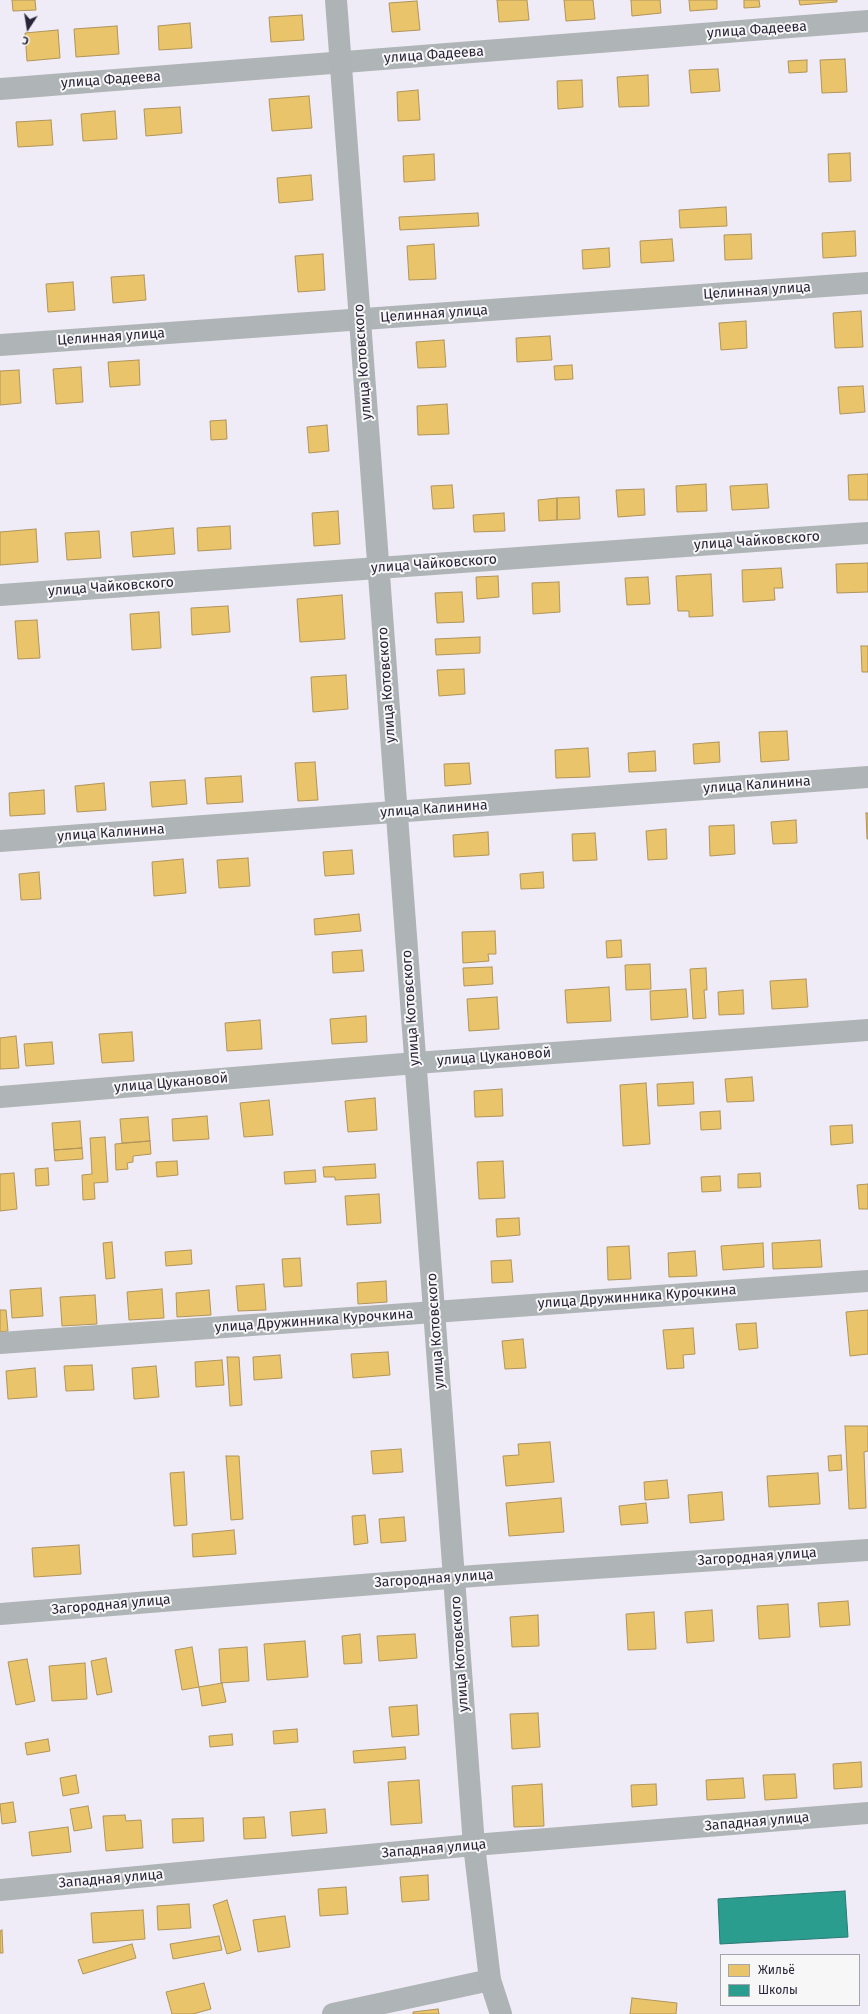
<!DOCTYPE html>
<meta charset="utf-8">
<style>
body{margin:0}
#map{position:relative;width:868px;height:2014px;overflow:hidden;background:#efecf7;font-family:"Fira Sans",sans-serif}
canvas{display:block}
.legend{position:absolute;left:720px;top:1954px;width:140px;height:52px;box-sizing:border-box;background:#f7f7f7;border:1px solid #a5a3ab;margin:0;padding:5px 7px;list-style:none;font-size:12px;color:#2a2438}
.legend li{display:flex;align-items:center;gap:8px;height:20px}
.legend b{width:20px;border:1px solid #a5a3ab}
.north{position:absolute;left:8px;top:8px;width:40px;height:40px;-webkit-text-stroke:3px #f7f7f7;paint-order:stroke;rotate:192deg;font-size:11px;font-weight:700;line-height:16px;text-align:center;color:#2a2438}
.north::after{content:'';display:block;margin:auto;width:14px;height:18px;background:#2a2438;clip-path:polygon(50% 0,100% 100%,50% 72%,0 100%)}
</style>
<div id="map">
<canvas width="868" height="2014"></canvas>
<ul class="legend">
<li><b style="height:11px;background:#e9c46a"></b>Жильё</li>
<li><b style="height:11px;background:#2a9d8f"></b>Школы</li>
</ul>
<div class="north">С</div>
</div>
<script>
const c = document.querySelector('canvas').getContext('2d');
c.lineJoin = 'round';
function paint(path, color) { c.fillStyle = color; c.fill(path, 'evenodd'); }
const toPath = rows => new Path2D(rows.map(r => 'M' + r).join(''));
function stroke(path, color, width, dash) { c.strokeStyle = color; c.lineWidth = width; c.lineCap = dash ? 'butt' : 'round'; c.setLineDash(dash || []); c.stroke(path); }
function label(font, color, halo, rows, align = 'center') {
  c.font = font + ' "Fira Sans",sans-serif'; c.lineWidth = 4; c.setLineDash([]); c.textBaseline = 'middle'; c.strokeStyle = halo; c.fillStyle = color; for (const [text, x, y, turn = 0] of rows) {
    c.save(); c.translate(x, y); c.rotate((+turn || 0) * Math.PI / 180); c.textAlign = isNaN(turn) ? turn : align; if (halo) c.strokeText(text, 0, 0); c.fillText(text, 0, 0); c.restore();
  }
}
const homes = toPath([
 [12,0,35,0,36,10,13,11,12,0],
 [497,0,527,0,529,20,499,22,497,0],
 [564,0,593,0,595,19,566,21,564,0],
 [631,0,660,0,661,13,632,16,631,0],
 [689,0,717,0,717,9,690,11,689,0],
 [744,0,759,0,760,7,744,8,744,0],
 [799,0,837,0,837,2,800,5,799,0],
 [417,1,420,30,392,32,389,3,417,1],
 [302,15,304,40,271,42,269,17,302,15],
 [190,23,192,48,159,50,158,26,190,23],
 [117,26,119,54,76,57,74,29,117,26],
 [58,30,60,58,27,61,25,33,58,30],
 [845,59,847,92,822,93,820,60,845,59],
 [807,60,807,72,789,73,788,61,807,60],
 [718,69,720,91,691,93,689,70,718,69],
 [648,75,649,106,619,107,617,77,648,75],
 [582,80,583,107,558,109,557,81,582,80],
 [418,90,420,120,398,121,397,92,418,90],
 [309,96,312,128,272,131,269,99,309,96],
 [180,107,182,133,146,136,144,109,180,107],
 [115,111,117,139,83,141,81,114,115,111],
 [51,120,53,145,18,147,16,122,51,120],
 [850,153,851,181,829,182,828,154,850,153],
 [434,154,435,180,404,182,403,156,434,154],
 [311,175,313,200,279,203,277,178,311,175],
 [726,207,727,226,680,228,679,210,726,207],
 [478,213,479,226,400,230,399,217,478,213],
 [855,231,856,256,823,258,822,233,855,231],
 [751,234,752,259,725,260,724,235,751,234],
 [672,239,674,261,641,263,640,241,672,239],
 [434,244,436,279,409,280,407,246,434,244],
 [609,248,610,267,583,269,582,250,609,248],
 [323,254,325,290,298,292,295,256,323,254],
 [144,275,146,300,113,303,111,277,144,275],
 [73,282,75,310,48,312,46,284,73,282],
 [861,311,863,347,835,348,833,313,861,311],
 [746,321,747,348,721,350,719,323,746,321],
 [550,336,552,360,517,362,516,338,550,336],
 [444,340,446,367,418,368,416,342,444,340],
 [139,360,140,385,110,387,108,362,139,360],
 [572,365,573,379,555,380,554,366,572,365],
 [81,367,83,402,56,404,53,369,81,367],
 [19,370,21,403,0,405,0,371,19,370],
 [863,386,865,412,840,414,838,387,863,386],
 [447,404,449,434,418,435,417,406,447,404],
 [226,420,227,439,211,440,210,421,226,420],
 [327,425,329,451,309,453,307,427,327,425],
 [868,474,868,500,849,500,848,475,868,474],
 [706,484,707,511,677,512,676,486,706,484],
 [767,484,769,508,732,510,730,486,767,484],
 [452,485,454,508,433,509,431,486,452,485],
 [644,489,645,515,618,517,616,490,644,489],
 [579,497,580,519,557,520,557,498,579,497],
 [557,498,557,520,539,521,538,500,557,498],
 [338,511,340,544,314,546,312,513,338,511],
 [504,513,505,531,474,532,473,515,504,513],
 [230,526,231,549,198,551,197,528,230,526],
 [173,528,175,554,133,557,131,532,173,528],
 [36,529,38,562,0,565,0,532,36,529],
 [99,531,101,558,67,560,65,533,99,531],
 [868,563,868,592,837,593,836,564,868,563],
 [781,568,783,588,774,588,775,600,743,602,742,570,781,568],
 [711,574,713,616,689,617,689,611,678,611,676,576,711,574],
 [498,576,499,597,477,599,476,577,498,576],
 [648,577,650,604,627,605,625,578,648,577],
 [559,582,560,612,533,614,532,583,559,582],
 [462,592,464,622,437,623,435,593,462,592],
 [342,595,345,639,300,642,297,599,342,595],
 [228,606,230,632,192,635,191,608,228,606],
 [159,612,161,648,132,650,130,614,159,612],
 [37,620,40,658,18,659,15,621,37,620],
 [480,637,480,653,436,655,435,639,480,637],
 [861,646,868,646,868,672,862,672,861,646],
 [464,669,465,694,439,696,437,670,464,669],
 [346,675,348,709,313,712,311,677,346,675],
 [787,731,789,760,761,762,759,732,787,731],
 [719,742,720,762,694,764,693,744,719,742],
 [588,748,590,777,556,778,555,750,588,748],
 [655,751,656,771,629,772,628,753,655,751],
 [315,762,318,800,298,801,295,763,315,762],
 [469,763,471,784,445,786,444,764,469,763],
 [241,776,243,802,207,804,205,778,241,776],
 [185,780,187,804,152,807,150,782,185,780],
 [104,783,106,810,77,812,75,786,104,783],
 [44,790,45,814,10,816,9,793,44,790],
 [866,813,868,813,868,839,867,839,866,813],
 [796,820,797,843,773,844,771,822,796,820],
 [734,825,735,854,710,856,709,826,734,825],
 [666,829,667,859,648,860,646,831,666,829],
 [488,832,489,855,454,857,453,835,488,832],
 [595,833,597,860,573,861,572,834,595,833],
 [352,850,354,874,325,876,323,852,352,850],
 [248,858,250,886,219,888,217,860,248,858],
 [183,859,186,893,154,896,152,862,183,859],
 [39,872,41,899,21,900,19,874,39,872],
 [543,872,544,888,521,889,520,874,543,872],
 [359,914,361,931,315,935,314,919,359,914],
 [495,931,496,954,488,954,489,961,463,963,462,932,495,931],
 [621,940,622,957,607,958,606,941,621,940],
 [362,950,364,971,333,973,332,952,362,950],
 [650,964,651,989,626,990,625,965,650,964],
 [492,967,493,984,464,986,463,968,492,967],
 [706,968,707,990,704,990,706,1018,693,1019,690,969,706,968],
 [806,979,808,1007,772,1009,770,981,806,979],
 [609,987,611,1021,567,1023,565,990,609,987],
 [686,989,688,1017,651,1020,650,991,686,989],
 [743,990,744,1014,719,1015,718,992,743,990],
 [497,997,499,1029,469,1031,467,999,497,997],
 [366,1016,367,1042,332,1044,330,1019,366,1016],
 [260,1020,262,1049,227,1051,225,1023,260,1020],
 [132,1032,134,1061,102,1063,99,1034,132,1032],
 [16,1036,19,1068,0,1069,0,1038,16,1036],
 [52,1042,54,1064,26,1066,24,1044,52,1042],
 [752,1077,754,1101,727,1102,725,1079,752,1077],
 [693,1082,694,1104,658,1106,657,1084,693,1082],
 [646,1083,650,1144,623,1146,620,1085,646,1083],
 [502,1089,503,1116,475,1117,474,1091,502,1089],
 [375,1098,377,1130,348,1132,345,1101,375,1098],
 [269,1100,273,1135,244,1137,240,1103,269,1100],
 [720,1111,721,1129,701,1130,700,1112,720,1111],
 [207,1116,209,1139,173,1141,172,1119,207,1116],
 [148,1117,150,1141,122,1143,120,1119,148,1117],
 [80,1121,82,1148,54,1150,52,1123,80,1121],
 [852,1125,853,1143,831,1145,830,1126,852,1125],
 [105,1137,108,1182,94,1183,95,1199,83,1200,82,1175,92,1174,90,1138,105,1137],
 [150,1141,151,1154,133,1156,133,1162,127,1163,128,1169,116,1170,115,1144,150,1141],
 [82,1148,83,1159,55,1161,54,1150,82,1148],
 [177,1161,178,1175,157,1177,156,1162,177,1161],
 [503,1161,505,1198,479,1199,477,1162,503,1161],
 [375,1164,376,1178,335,1180,335,1177,324,1177,323,1167,375,1164],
 [48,1168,49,1185,36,1186,35,1169,48,1168],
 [315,1170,316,1182,285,1184,284,1172,315,1170],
 [14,1173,17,1209,0,1211,0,1174,14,1173],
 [760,1173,761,1187,738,1188,738,1174,760,1173],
 [720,1176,721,1191,702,1192,701,1177,720,1176],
 [868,1184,868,1209,859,1209,857,1185,868,1184],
 [379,1194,381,1223,347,1225,345,1196,379,1194],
 [519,1218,520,1235,497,1237,496,1219,519,1218],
 [820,1240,822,1267,773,1269,772,1243,820,1240],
 [112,1242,115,1278,106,1279,103,1243,112,1242],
 [763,1243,764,1267,723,1270,721,1246,763,1243],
 [629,1246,631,1279,608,1280,607,1247,629,1246],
 [191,1250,192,1264,166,1266,165,1252,191,1250],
 [695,1251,697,1276,669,1277,668,1253,695,1251],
 [300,1258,302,1286,284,1287,282,1259,300,1258],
 [511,1260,513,1282,492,1283,491,1261,511,1260],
 [386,1281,387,1302,358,1304,357,1283,386,1281],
 [264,1284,266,1310,238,1311,236,1286,264,1284],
 [41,1288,43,1316,12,1318,10,1290,41,1288],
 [162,1289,164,1318,129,1320,127,1292,162,1289],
 [209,1290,211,1315,177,1317,176,1293,209,1290],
 [95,1295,97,1324,62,1326,60,1297,95,1295],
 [0,1310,6,1310,8,1331,0,1332,0,1310],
 [868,1310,868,1354,850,1356,846,1312,868,1310],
 [756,1323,758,1348,739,1350,736,1324,756,1323],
 [693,1328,695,1354,683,1355,684,1368,667,1369,663,1330,693,1328],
 [523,1339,526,1368,505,1369,502,1341,523,1339],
 [388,1352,390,1375,353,1378,351,1354,388,1352],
 [280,1355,282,1378,254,1380,253,1357,280,1355],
 [227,1357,239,1357,242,1405,230,1406,227,1357],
 [222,1360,224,1385,196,1387,195,1362,222,1360],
 [92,1365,94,1390,66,1391,64,1366,92,1365],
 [156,1366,159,1397,134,1399,132,1368,156,1366],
 [35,1368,37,1397,8,1399,6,1371,35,1368],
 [845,1426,868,1426,868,1451,864,1452,866,1508,849,1509,845,1426],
 [550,1442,554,1482,506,1486,503,1456,519,1455,518,1444,550,1442],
 [401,1449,403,1472,373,1474,371,1451,401,1449],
 [841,1455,842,1470,829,1471,828,1456,841,1455],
 [226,1456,239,1456,243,1519,231,1520,226,1456],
 [184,1472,187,1525,174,1526,170,1473,184,1472],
 [818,1473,820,1504,769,1507,767,1476,818,1473],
 [667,1480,669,1498,645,1500,644,1482,667,1480],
 [722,1492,724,1520,690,1523,688,1495,722,1492],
 [561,1498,564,1532,509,1536,506,1503,561,1498],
 [646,1503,648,1523,621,1525,619,1506,646,1503],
 [365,1515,368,1543,354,1545,352,1516,365,1515],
 [404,1517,406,1541,381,1543,379,1519,404,1517],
 [234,1530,236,1554,193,1557,192,1534,234,1530],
 [79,1545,81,1574,34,1577,32,1548,79,1545],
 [848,1601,850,1625,820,1627,818,1603,848,1601],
 [788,1604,790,1637,759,1639,757,1606,788,1604],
 [712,1610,714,1641,687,1643,685,1612,712,1610],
 [654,1612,656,1649,628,1650,626,1614,654,1612],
 [538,1615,539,1646,512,1647,510,1617,538,1615],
 [360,1634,362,1663,344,1664,342,1636,360,1634],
 [415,1634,417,1658,379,1661,377,1636,415,1634],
 [305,1641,308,1677,267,1680,264,1644,305,1641],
 [192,1647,199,1687,182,1690,175,1650,192,1647],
 [247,1647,249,1681,221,1683,219,1649,247,1647],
 [106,1658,112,1692,97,1695,91,1661,106,1658],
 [27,1659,35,1701,16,1705,8,1662,27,1659],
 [85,1663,87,1699,52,1701,49,1666,85,1663],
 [222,1683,226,1702,202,1706,199,1687,222,1683],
 [417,1705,419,1735,392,1737,389,1707,417,1705],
 [538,1713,540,1747,512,1749,510,1714,538,1713],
 [297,1729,298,1742,274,1744,273,1731,297,1729],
 [232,1734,233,1745,210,1747,209,1736,232,1734],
 [48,1739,50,1751,27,1755,25,1743,48,1739],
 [405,1747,406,1759,354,1763,353,1751,405,1747],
 [861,1762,862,1787,834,1789,833,1764,861,1762],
 [795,1774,797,1798,765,1800,763,1775,795,1774],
 [76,1775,79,1793,63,1796,60,1778,76,1775],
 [743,1778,745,1798,707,1800,706,1780,743,1778],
 [419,1780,422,1823,391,1825,388,1782,419,1780],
 [542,1784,544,1826,514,1827,512,1786,542,1784],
 [656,1784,657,1805,632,1807,631,1785,656,1784],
 [13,1802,16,1822,2,1824,0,1804,13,1802],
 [88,1806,92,1828,74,1831,70,1809,88,1806],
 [325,1809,327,1833,292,1836,290,1812,325,1809],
 [125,1815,126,1821,141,1820,143,1848,106,1851,103,1816,125,1815],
 [264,1817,266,1838,244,1839,243,1818,264,1817],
 [203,1818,204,1841,173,1843,172,1819,203,1818],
 [68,1827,71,1852,32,1856,29,1832,68,1827],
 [428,1875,429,1900,402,1902,400,1877,428,1875],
 [346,1887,348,1914,320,1916,318,1889,346,1887],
 [227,1900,241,1950,227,1954,213,1905,227,1900],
 [189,1904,191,1928,158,1930,157,1906,189,1904],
 [143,1910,145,1939,93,1943,91,1913,143,1910],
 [285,1916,290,1947,258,1952,253,1920,285,1916],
 [2,1930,3,1953,0,1953,0,1931,2,1930],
 [219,1936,222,1950,173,1959,170,1944,219,1936],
 [132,1944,136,1958,83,1974,78,1960,132,1944],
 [204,1983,211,2009,193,2014,172,2014,166,1992,204,1983],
 [632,1998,677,2003,676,2014,630,2014,632,1998],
 [438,2009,439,2014,413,2014,413,2012,438,2009]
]);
const schools = toPath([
 [845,1891,848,1937,720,1944,718,1899,845,1891]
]);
const street = toPath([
 [0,89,868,21],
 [0,345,868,283],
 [0,595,868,533],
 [0,841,868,777],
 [0,1097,416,1063,868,1030],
 [0,1343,868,1281],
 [0,1614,474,1576,868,1550],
 [0,1890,474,1845,868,1813],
 [333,2014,490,1980]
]);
const secondary = toPath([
 [336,0,474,1845,490,1980,501,2014]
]);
const streetNames = [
 ["улица Фадеева",757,30,-4],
 ["улица Фадеева",434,55,-4],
 ["улица Фадеева",111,80,-4],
 ["Целинная улица",757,291,-4],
 ["Целинная улица",434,314,-4],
 ["Целинная улица",111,337,-4],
 ["улица Котовского",363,362,-94],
 ["улица Чайковского",757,541,-4],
 ["улица Чайковского",434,564,-4],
 ["улица Чайковского",111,587,-4],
 ["улица Котовского",387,685,-94],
 ["улица Калинина",757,785,-4],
 ["улица Калинина",434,809,-4],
 ["улица Калинина",111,833,-4],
 ["улица Котовского",411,1008,-94],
 ["улица Цукановой",494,1057,-4],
 ["улица Цукановой",171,1083,-5],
 ["улица Дружинника Курочкина",637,1297,-4],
 ["улица Дружинника Курочкина",314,1321,-4],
 ["улица Котовского",436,1331,-94],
 ["Загородная улица",757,1557,-4],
 ["Загородная улица",434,1579,-4],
 ["Загородная улица",111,1605,-5],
 ["улица Котовского",460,1654,-94],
 ["Западная улица",757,1822,-5],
 ["Западная улица",434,1849,-5],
 ["Западная улица",111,1879,-5]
];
paint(homes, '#e9c46a');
stroke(homes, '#b0945b', 1);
paint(schools, '#2a9d8f');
stroke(schools, '#2a7975', 1);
stroke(street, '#afb4b6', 22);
stroke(secondary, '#aeb3b6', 22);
label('14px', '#2a2438', '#f7f7f7', streetNames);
</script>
